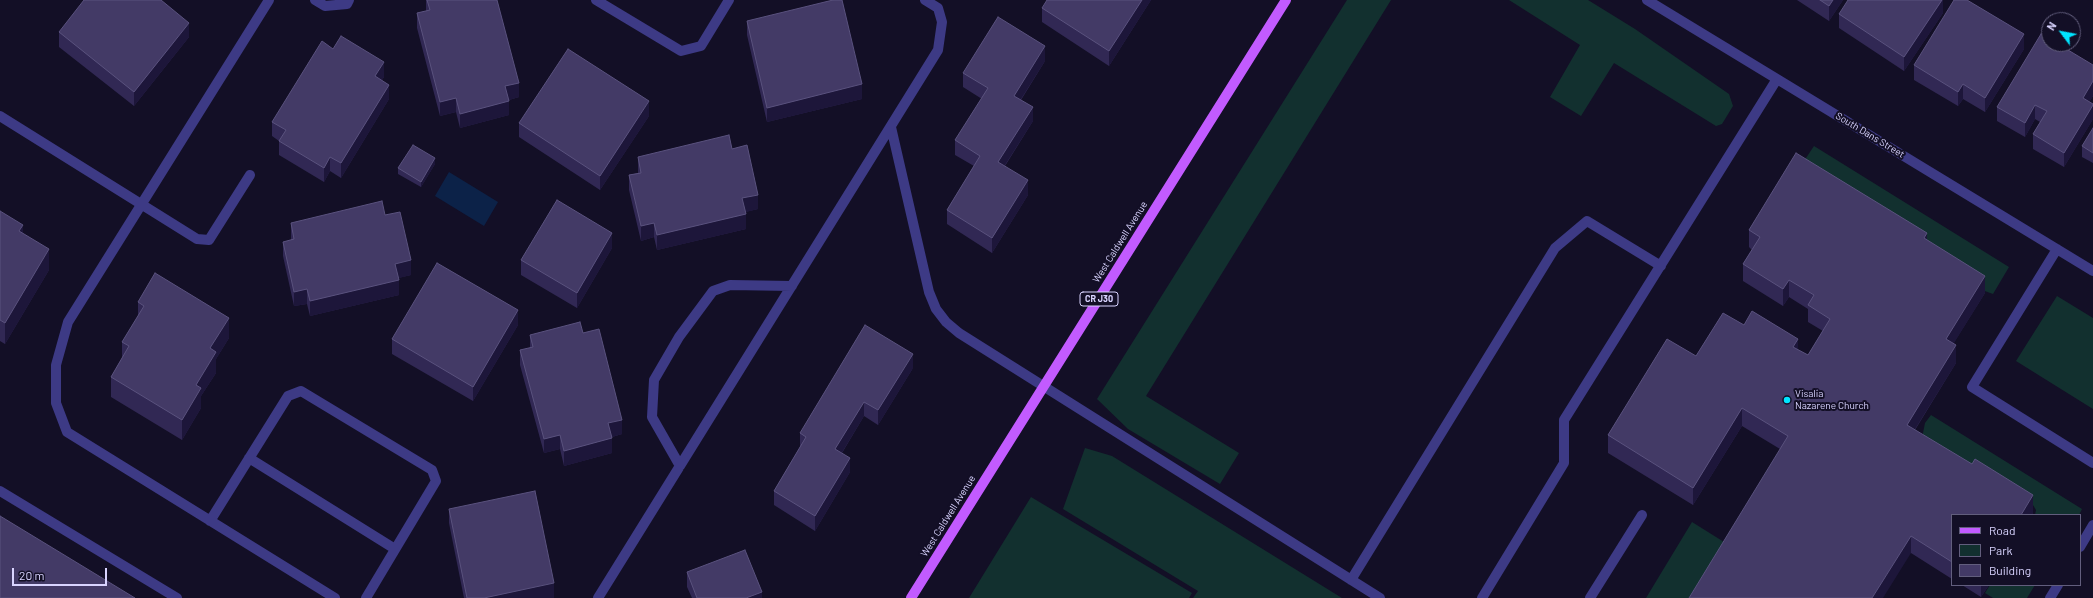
<!DOCTYPE html>
<style>
body{margin:0}
#map{position:relative;width:2093px;height:598px;overflow:hidden;background:#130f26;font-family:Barlow,sans-serif}
canvas{display:block}
.legend{position:absolute;left:1951px;top:514px;width:130px;height:72px;box-sizing:border-box;background:#130f26;border:1px solid #625e7d;margin:0;padding:5px 7px;list-style:none;font-size:12px;color:#d9d4ff}
.legend li{display:flex;align-items:center;gap:8px;height:20px}
.legend b{width:20px;border:1px solid #625e7d}
.north{position:absolute;left:2041px;top:12px;width:40px;height:40px;box-sizing:border-box;background:#130f26;border:1px solid #625e7d;border-radius:50%;rotate:302deg;font-size:11px;font-weight:700;line-height:16px;text-align:center;color:#d9d4ff}
.north::after{content:'';display:block;margin:auto;width:14px;height:18px;background:#00e5ff;clip-path:polygon(50% 0,100% 100%,50% 72%,0 100%)}
.scale{position:absolute;left:12px;top:568px;width:95px;height:18px;box-sizing:border-box;border:2px solid #d9d4ff;border-top:0;padding-left:5px;font-size:12px;line-height:14px;white-space:nowrap;color:#d9d4ff;-webkit-text-stroke:3px #130f26;paint-order:stroke}
</style>
<div id="map">
<canvas width="2093" height="598"></canvas>
<ul class="legend">
<li><b style="height:5px;background:#c25bff"></b>Road</li>
<li><b style="height:11px;background:#12302f"></b>Park</li>
<li><b style="height:11px;background:#433a66"></b>Building</li>
</ul>
<div class="north">N</div>
<div class="scale">20 m</div>
</div>
<script>
const c = document.querySelector('canvas').getContext('2d');
c.lineJoin = 'round';
function paint(path, color) { c.fillStyle = color; c.fill(path, 'evenodd'); }
const toPath = rows => new Path2D(rows.map(r => 'M' + r).join(''));
function stroke(path, color, width, dash) { c.strokeStyle = color; c.lineWidth = width; c.lineCap = dash ? 'butt' : 'round'; c.setLineDash(dash || []); c.stroke(path); }
function label(font, color, halo, rows, align = 'center') {
  c.font = font + ' Barlow,sans-serif'; c.lineWidth = 4; c.setLineDash([]); c.textBaseline = 'middle'; c.strokeStyle = halo; c.fillStyle = color; for (const [text, x, y, turn = 0] of rows) {
    c.save(); c.translate(x, y); c.rotate((+turn || 0) * Math.PI / 180); c.textAlign = isNaN(turn) ? turn : align; if (halo) c.strokeText(text, 0, 0); c.fillText(text, 0, 0); c.restore();
  }
}
const green = toPath([
 [1347,0,1391,0,1146,396,1239,453,1220,484,1128,429,1097,399],
 [1509,0,1588,0,1635,29,1729,94,1733,106,1722,124,1716,126,1614,63,1581,116,1550,97,1580,45],
 [1814,146,2009,267,1993,294,1982,290,1802,164],
 [2057,296,2093,318,2093,409,2016,361],
 [1931,415,2082,509,2079,515,2035,515,2036,510,2030,500,1921,443,1925,423],
 [1085,448,1112,456,1342,598,1193,598,1198,591,1063,509],
 [1031,497,1192,593,1189,598,969,598],
 [1692,522,1724,542,1689,598,1646,598],
 [1990,585,2035,585,2027,598,1993,598,1985,593]
]);
const water = toPath([
 [449,172,498,202,484,226,435,196]
]);
const minor = toPath([
 [269,0,68,322,56,365,56,403,67,432,335,598],
 [315,0,325,6,347,4,349,0],
 [596,0,681,51,701,46,729,0],
 [1647,0,2093,271],
 [0,116,197,239,209,240,250,175],
 [891,127,929,292,936,309,946,322,959,333,1380,598],
 [2057,249,1972,387,2093,463],
 [249,458,395,549],
 [680,466,652,417,654,380,679,337,713,291,730,285,792,286],
 [0,491,177,598],
 [210,521,288,396,301,391,432,470,436,481,366,598],
 [2080,547,2093,525],
 [1351,580,1555,248,1587,221,1661,266],
 [598,598,938,50,942,22,938,8,925,0],
 [1482,598,1564,463,1564,420,1777,79],
 [1590,598,1642,515],
 [2050,598,2058,585]
]);
const major = toPath([
 [911,598,1286,0]
]);
const wall = toPath([
 [426,0,497,0,519,97,509,100,509,115,460,128,456,112,440,116,417,28,417,13,426,11],
 [1151,0,1109,66,1042,22,1042,8],
 [1797,0,1843,0,1829,21],
 [1943,0,1943,13,1904,71,1839,28,1839,14],
 [747,21,862,99,767,122,747,35],
 [59,32,189,37,134,106,59,47],
 [333,49,384,77,382,80,389,99,341,178,330,171,324,182,279,155,279,141,272,136,272,122],
 [2024,49,1985,112,1963,99,1958,106,1914,80,1914,65],
 [1045,61,1021,100,1033,121,1005,166,1028,195,992,253,947,224,947,210,974,166,955,155,955,140,982,99,963,87,963,73],
 [2093,65,2093,96,2089,102,2093,104,2093,119,2064,167,2033,149,2033,134,2040,122,2035,119,2025,137,1997,121,1997,107],
 [649,116,600,190,519,137,519,123],
 [2093,128,2093,163,2082,157,2082,146],
 [732,149,758,209,745,212,746,229,657,250,654,237,641,241,629,190,629,175,638,173,638,157],
 [435,164,421,187,398,174,398,168],
 [0,211,23,233,49,270,5,344,0,341],
 [291,223,411,275,398,278,399,295,310,316,307,304,294,306,283,256,283,242,291,240],
 [1749,230,1927,240,1985,293,1953,344,1956,363,1915,430,2033,513,2032,515,1952,515,1952,579,1911,553,1780,449,1742,426,1693,505,1608,453,1608,435,1696,356,1744,325,1798,350,1808,355,1823,331,1808,322,1808,309,1789,297,1783,306,1743,281,1743,264,1752,250,1749,247],
 [612,248,577,308,521,275,521,260],
 [138,302,229,338,216,359,216,373,201,396,201,408,182,440,111,397,111,377,122,358,122,342,138,316],
 [518,325,473,401,392,354,392,339],
 [530,335,622,434,612,437,612,453,564,466,560,449,544,453,520,365,520,350,530,348],
 [913,368,878,425,864,416,842,453,850,472,815,531,774,505,774,491,800,447,800,433],
 [449,509,554,598,464,598,449,523],
 [687,572,762,598,692,598,687,587],
 [1962,585,1989,585,1981,597]
]);
const shadedWall = toPath([
 [1142,0,1151,0,1109,66,1109,51],
 [1833,0,1843,0,1829,21,1829,6],
 [1942,0,1943,0,1943,13,1904,71,1904,57],
 [189,23,189,37,134,106,134,92],
 [2024,34,2024,49,1985,112,1985,98],
 [1045,46,1045,61,1014,110,1014,96],
 [384,62,384,77,375,91,375,76],
 [2093,81,2093,96,2083,112,2083,98],
 [519,83,519,97,505,101,505,86],
 [862,84,862,99,767,122,767,108],
 [1963,84,1963,99,1958,106,1958,92],
 [389,85,389,99,341,178,341,163],
 [456,98,456,112,440,116,440,102],
 [509,101,509,115,460,128,460,114],
 [649,101,649,116,600,190,600,176],
 [2035,105,2035,119,2025,137,2025,123],
 [2093,105,2093,119,2064,167,2064,153],
 [1033,107,1033,121,998,176,998,162],
 [330,157,330,171,324,182,324,168],
 [435,158,435,164,421,187,421,182],
 [1028,180,1028,195,992,253,992,238],
 [758,195,758,209,742,213,742,198],
 [746,214,746,229,657,250,657,235],
 [654,223,654,237,641,241,641,226],
 [23,225,23,245,19,231],
 [612,233,612,248,577,308,577,293],
 [1927,233,1927,250,1924,238],
 [49,249,49,270,5,344,5,323],
 [411,260,411,275,395,279,395,264],
 [1985,276,1985,293,1946,356,1946,339],
 [399,280,399,295,310,316,310,301],
 [1789,280,1789,297,1783,306,1783,289],
 [307,289,307,304,294,306,294,292],
 [518,310,518,325,473,401,473,387],
 [229,318,229,338,216,359,216,373,201,396,201,408,182,440,182,420,210,348],
 [1798,339,1798,356,1793,347],
 [1956,345,1956,363,1907,442,1907,425],
 [913,354,913,368,878,425,878,410],
 [864,402,864,416,835,464,835,449],
 [1742,408,1742,426,1693,505,1693,488],
 [622,420,622,434,608,438,608,423],
 [560,435,560,449,544,453,544,439],
 [612,438,612,453,564,466,564,451],
 [850,458,850,472,815,531,815,516],
 [2033,495,2033,513,2032,515,2021,515],
 [1911,536,1911,553,1883,598,1872,598],
 [554,583,554,598,484,598],
 [1981,585,1989,585,1981,597],
 [762,592,762,598,746,598]
]);
const building = toPath([
 [84,0,161,0,189,23,134,92,59,32,84,0],
 [427,0,497,0,519,83,505,86,509,101,460,114,456,98,440,102,417,13,430,10,427,0],
 [833,0,842,0,862,84,767,108,747,21,833,0],
 [1047,0,1142,0,1109,51,1042,8,1047,0],
 [1820,0,1833,0,1829,6,1820,0],
 [1848,0,1942,0,1904,57,1839,14,1848,0],
 [1954,0,1967,0,2024,34,1985,98,1963,84,1958,92,1914,65,1954,0],
 [998,17,1045,46,1014,96,1033,107,998,162,1028,180,992,238,947,210,980,156,955,140,988,88,963,73,998,17],
 [2041,34,2049,39,2049,44,2058,44,2093,65,2093,81,2083,98,2093,104,2093,105,2064,153,2033,134,2047,111,2035,105,2025,123,1997,107,2041,34],
 [341,36,384,62,375,76,389,85,341,163,330,157,324,168,279,141,286,130,272,122,322,41,333,49,341,36],
 [568,49,649,101,600,176,519,123,568,49],
 [2093,128,2093,153,2082,146,2093,128],
 [729,135,732,149,747,145,758,195,742,198,746,214,657,235,654,223,641,226,629,175,641,173,638,157,729,135],
 [413,145,435,158,421,182,398,168,413,145],
 [1796,153,1927,233,1924,238,1985,276,1946,339,1956,345,1907,425,1972,464,1975,459,2033,495,2021,515,1952,515,1952,562,1911,536,1872,598,1689,598,1788,436,1742,408,1693,488,1608,435,1667,339,1696,356,1723,313,1744,325,1752,311,1798,339,1793,347,1808,355,1830,319,1808,305,1814,295,1789,280,1783,289,1743,264,1760,237,1749,230,1796,153],
 [557,200,612,233,577,293,521,260,557,200],
 [382,201,385,215,400,212,411,260,395,264,399,280,310,301,307,289,294,292,283,242,294,239,291,223,382,201],
 [0,211,23,225,19,231,49,249,5,323,0,320,0,211],
 [437,263,518,310,473,387,392,339,437,263],
 [155,273,229,318,210,348,216,352,196,385,201,388,182,420,111,377,129,346,122,342,144,306,138,302,155,273],
 [580,322,583,333,599,329,622,420,608,423,612,438,564,451,560,435,544,439,520,350,533,347,530,335,580,322],
 [865,325,913,354,878,410,864,402,835,449,850,458,815,516,774,491,806,437,800,433,865,325],
 [535,491,554,583,484,598,467,598,449,509,535,491],
 [0,516,135,598,0,598,0,516],
 [745,550,762,592,746,598,697,598,687,572,745,550]
]);
const markers = [
 [1787,400,4,"#00e5ff"]
];
const shields = [
 [1099,299,38]
];
const shieldNames = [
 ["CR J30",1099,299]
];
const streetNames = [
 ["South Dans Street",1870,135,31],
 ["West Caldwell Avenue",1120,242,-58],
 ["West Caldwell Avenue",948,516,-58]
];
const poiNames = [
 ["Visalia",1795,394],
 ["Nazarene Church",1795,406]
];
paint(green, '#12302f');
paint(water, '#0c2248');
stroke(minor, '#3d3a85', 10);
stroke(major, '#c25bff', 10);
paint(wall, '#312854');
paint(shadedWall, '#1d163a');
paint(building, '#433a66');
stroke(building, '#5a527e', 1);
for (const [x, y, r, color] of markers) { const dot = new Path2D(); dot.arc(x, y, r, 0, 2 * Math.PI); c.fillStyle = color; c.fill(dot); stroke(dot, '#130f26', 1.5); }
for (const [x, y, w] of shields) { const box = new Path2D(); box.roundRect(x - w / 2, y - 7, w, 14, 3); c.fillStyle = '#130f26'; c.fill(box); stroke(box, '#d9d4ff', 1); }
label('bold 9px', '#d9d4ff', null, shieldNames);
label('10px', '#d9d4ff', '#130f26', streetNames);
label('10px', '#d9d4ff', '#130f26', poiNames, 'left');
</script>
